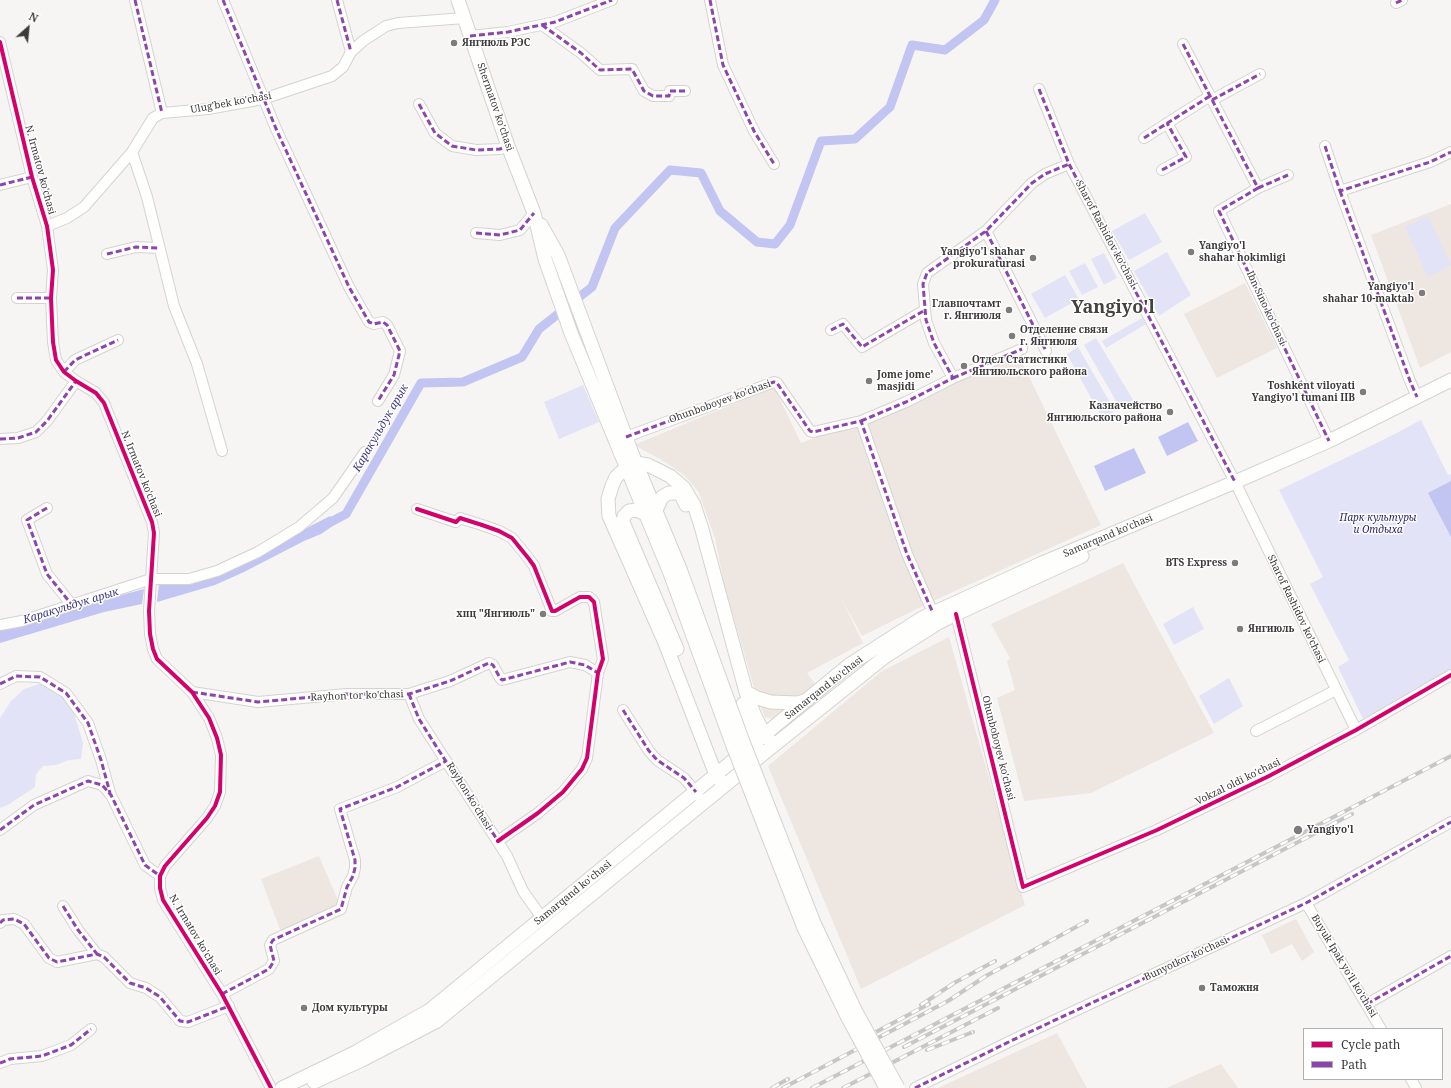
<!DOCTYPE html>
<meta charset="utf-8">
<style>
body{margin:0}
#map{position:relative;width:1451px;height:1088px;overflow:hidden;background:#f7f5f3;font-family:"Noto Serif",serif}
canvas{display:block}
.legend{position:absolute;left:1303px;top:1028px;width:140px;height:52px;box-sizing:border-box;background:#fff;border:1px solid #b1b0b0;margin:0;padding:5px 7px;list-style:none;font-size:12px;color:#3c3a3a}
.legend li{display:flex;align-items:center;gap:8px;height:20px}
.legend b{width:20px;border:1px solid #b1b0b0}
.north{position:absolute;left:8px;top:8px;width:40px;height:40px;-webkit-text-stroke:3px #fff;paint-order:stroke;rotate:27deg;font-size:11px;font-weight:700;line-height:16px;text-align:center;color:#3c3a3a}
.north::after{content:'';display:block;margin:auto;width:14px;height:18px;background:#3c3a3a;clip-path:polygon(50% 0,100% 100%,50% 72%,0 100%)}
</style>
<div id="map">
<canvas width="1451" height="1088"></canvas>
<ul class="legend">
<li><b style="height:5px;background:#d6006c"></b>Cycle path</li>
<li><b style="height:5px;background:#8e44ad"></b>Path</li>
</ul>
<div class="north">N</div>
</div>
<script>
const c = document.querySelector('canvas').getContext('2d');
c.lineJoin = 'round';
function paint(path, color) { c.fillStyle = color; c.fill(path, 'evenodd'); }
const toPath = rows => new Path2D(rows.map(r => 'M' + r).join(''));
function stroke(path, color, width, dash) { c.strokeStyle = color; c.lineWidth = width; c.lineCap = dash ? 'butt' : 'round'; c.setLineDash(dash || []); c.stroke(path); }
function label(font, color, halo, rows, align = 'center') {
  c.font = font + ' "Noto Serif",serif'; c.lineWidth = 3; c.setLineDash([]); c.textBaseline = 'middle'; c.strokeStyle = halo; c.fillStyle = color; for (const [text, x, y, turn = 0] of rows) {
    c.save(); c.translate(x, y); c.rotate((+turn || 0) * Math.PI / 180); c.textAlign = isNaN(turn) ? turn : align; if (halo) c.strokeText(text, 0, 0); c.fillText(text, 0, 0); c.restore();
  }
}
const built = toPath([
 [1451,204,1451,352,1420,368,1371,235],
 [1245,283,1277,348,1217,378,1184,314],
 [1018,354,1101,525,933,601,862,636,841,598,863,643,807,673,816,685,772,719,765,717,757,698,724,584,715,538,698,491,685,476,667,463,634,445,774,387,801,443,970,376],
 [1123,563,1214,733,1091,793,1024,801,997,698,1015,690,1007,661,1010,658,991,624],
 [949,637,1025,905,861,989,768,766,882,671],
 [319,856,340,905,281,932,261,879],
 [1296,919,1314,952,1302,961,1292,944,1271,954,1262,935],
 [1057,1033,1087,1088,938,1088],
 [1221,1064,1238,1088,1166,1088]
]);
const green = toPath([
 [1145,213,1162,242,1129,260,1112,231],
 [1428,216,1451,265,1428,277,1405,227],
 [1167,252,1191,295,1159,316,1134,271],
 [1104,253,1117,278,1104,285,1091,259],
 [1085,263,1098,287,1082,295,1069,271],
 [1065,275,1079,299,1045,318,1031,294],
 [1142,318,1146,324,1106,348,1102,341],
 [1096,338,1133,400,1120,408,1084,345],
 [1078,347,1115,411,1102,418,1067,354],
 [583,385,599,422,559,439,544,402],
 [1421,420,1448,475,1451,474,1451,669,1363,719,1338,667,1349,660,1310,584,1323,577,1279,490,1389,437],
 [1193,607,1204,629,1174,645,1163,624],
 [1229,678,1243,706,1214,724,1199,696],
 [42,683,55,688,72,707,83,743,81,759,69,760,56,765,43,766,36,774,35,787,8,805,0,808,0,718,11,701,24,689]
]);
const water = toPath([
 [1188,422,1198,441,1167,456,1158,437],
 [1134,448,1146,473,1105,491,1094,466],
 [1451,481,1451,537,1428,493],
 [330,516,337,523,321,534,304,541,244,572,215,585,157,602,159,584,190,582,216,575,275,548,299,532],
 [144,589,142,604,104,612,0,643,0,630,73,608]
]);
const canal = toPath([
 [323,526,346,514,421,383,463,382,522,357,539,329,592,287,615,228,670,170,701,173,720,211,757,242,775,244,790,225,821,141,855,139,890,107,912,45,945,50,984,20,995,0]
]);
const minor = toPath([
 [135,0,162,113],
 [223,0,277,131,349,287,369,322,374,324,383,322,387,325,400,351,394,375,378,401],
 [337,0,351,52],
 [710,0,723,65,754,131,774,164],
 [1396,3,1402,0],
 [542,25,581,53,600,70,632,69,644,91,653,96,669,96,670,91,685,91],
 [470,36,508,32,555,22,612,0],
 [0,42,32,177,47,226,53,270,51,298,52,321,53,342,56,360,64,372,76,381,96,393,104,403,152,522,154,533,149,611,150,634,153,649,157,659,192,692,209,718,217,738,221,755,220,792,215,806,207,818,165,866,160,876,160,888,163,900,222,994,271,1088],
 [1183,44,1258,188,1219,211,1329,441],
 [1039,89,1069,164,1235,482],
 [1212,100,1260,74],
 [419,104,435,133,452,146,476,150,500,149,508,146],
 [1144,138,1210,96],
 [1325,146,1340,191,1430,162,1451,152],
 [132,152,147,197,174,306,197,364,222,451],
 [1162,170,1186,157,1167,123],
 [0,185,32,177],
 [1258,188,1288,175],
 [1340,191,1410,381,1417,397],
 [47,226,67,218,84,207,132,152,153,118,162,113,208,109,263,99,332,76,343,67,351,52,363,41,386,26,398,23,465,18],
 [986,231,1046,351],
 [476,233,500,235,520,230,534,213],
 [107,254,136,247,159,248],
 [17,298,51,298],
 [831,330,843,324,862,347,925,310],
 [64,372,75,360,118,340],
 [953,378,1022,349],
 [861,421,906,402,953,378,934,343,926,320,923,284,927,273,986,231,1032,183,1045,174,1069,164],
 [626,437,774,382,777,383,810,431,813,432,861,421,907,554,933,613],
 [0,439,18,438,36,432,47,421,76,381],
 [1238,488,1356,730],
 [47,508,27,520,47,574,72,605],
 [417,509,456,522,460,518,482,525,499,531,512,538,529,559,534,566,552,611,555,611,580,597,589,597,594,602,603,659,598,673,587,758,582,769,563,792,538,813,498,841],
 [956,614,1023,887,1157,830,1269,776,1356,730,1451,675],
 [0,625,22,621,151,579,189,579,217,571,258,552,299,527,333,498,365,452],
 [0,684,16,676,40,677,66,693,88,723,101,760,110,793],
 [192,692,258,702,347,694,409,694,450,681,489,663,493,665,500,678,502,680,570,662,585,665,598,673],
 [409,694,419,719,507,856,523,891,542,918],
 [623,710,649,751,657,760,684,778,696,792,703,803],
 [1256,731,1336,690],
 [0,830,34,805,88,781,102,785,111,795,145,865,160,876],
 [1306,903,1381,1029],
 [63,906,78,930,97,954],
 [0,923,3,920,14,919,24,924,49,958,57,962,97,954,104,957,130,983,146,988,160,997,180,1021,188,1022,229,1006],
 [222,994,269,969,274,961,270,945,273,940,341,909,347,887,353,876,355,868,355,860,340,809,397,787,446,761],
 [1367,1004,1451,956],
 [0,1063,10,1059,42,1056,71,1045,91,1029],
 [1411,1079,1416,1088],
 [915,1088,1021,1036,1306,903,1451,822]
]);
const major = toPath([
 [458,0,508,146,534,213,545,259,571,333,670,573],
 [541,225,558,255,633,456,680,569],
 [636,463,648,465,670,476,684,488,694,505,701,526,746,692,754,714,763,732,770,741],
 [627,467,616,477,612,486,608,499,609,516,665,643,716,775,720,780],
 [656,510,662,497,669,493,676,493,681,495,686,505],
 [645,514,637,510,629,511,624,516,623,522,677,649],
 [746,692,757,698,771,702,798,703,807,700],
 [743,704,750,732,755,744,759,750],
 [314,1082,362,1060,437,1021,768,750,886,656,938,623,956,614,1082,556],
 [282,1088,356,1052,430,1010,849,665,922,618,1040,564,1235,482,1329,441,1451,380]
]);
const rail = toPath([
 [921,1005,954,983,995,961],
 [855,1043,929,1004],
 [904,1047,1352,814],
 [927,1050,973,1032],
 [772,1088,788,1079],
 [783,1088,948,1001,986,976,1087,921],
 [812,1088,1451,756],
 [843,1088,998,1008]
]);
const majorBridge = toPath([
 [680,569,742,739,814,923,856,1012,898,1088],
 [670,573,733,746,804,928,847,1016,886,1088]
]);
const quiet = toPath([
 [135,0,162,113],
 [223,0,277,131,349,287,369,322,374,324,383,322,387,325,400,351,394,375,378,401],
 [337,0,351,52],
 [710,0,723,65,754,131,774,164],
 [1396,3,1402,0],
 [542,25,581,53,600,70,632,69,644,91,653,96,669,96,670,91,685,91],
 [470,36,508,32,555,22,612,0],
 [1183,44,1258,188,1219,211,1329,441],
 [1039,89,1069,164,1235,482],
 [1212,100,1260,74],
 [419,104,435,133,452,146,476,150,500,149,508,146],
 [1144,138,1210,96],
 [1325,146,1340,191,1430,162,1451,152],
 [1162,170,1186,157,1167,123],
 [0,185,32,177],
 [1258,188,1288,175],
 [1340,191,1410,381,1417,397],
 [986,231,1046,351],
 [476,233,500,235,520,230,534,213],
 [107,254,136,247,159,248],
 [17,298,51,298],
 [831,330,843,324,862,347,925,310],
 [64,372,75,360,118,340],
 [953,378,1022,349],
 [861,421,906,402,953,378,934,343,926,320,923,284,927,273,986,231,1032,183,1045,174,1069,164],
 [626,437,774,382,777,383,810,431,813,432,861,421,907,554,933,613],
 [0,439,18,438,36,432,47,421,76,381],
 [47,508,27,520,47,574,72,605],
 [0,684,16,676,40,677,66,693,88,723,101,760,110,793],
 [192,692,258,702,347,694,409,694,450,681,489,663,493,665,500,678,502,680,570,662,585,665,598,673],
 [409,694,419,719,436,746,498,841,501,839],
 [623,710,649,751,657,760,684,778,696,792],
 [0,830,34,805,88,781,102,785,111,795,145,865,160,876],
 [63,906,78,930,97,954],
 [0,923,3,920,14,919,24,924,49,958,57,962,97,954,104,957,130,983,146,988,160,997,180,1021,188,1022,229,1006],
 [222,994,269,969,274,961,270,945,273,940,341,909,347,887,353,876,355,868,355,860,340,809,397,787,446,761],
 [1367,1004,1451,956],
 [0,1063,10,1059,42,1056,71,1045,91,1029],
 [915,1088,1021,1036,1306,903,1451,822]
]);
const cycleway = toPath([
 [0,42,32,177,47,226,53,270,51,298,52,321,53,342,56,360,64,372,76,381,96,393,104,403,152,522,154,533,149,611,150,634,153,649,157,659,192,692,209,718,217,738,221,755,220,792,215,806,207,818,165,866,160,876,160,888,163,900,222,994,271,1088],
 [417,509,456,522,460,518,482,525,499,531,512,538,529,559,534,566,552,611,555,611,580,597,589,597,594,602,603,659,598,673,587,758,582,769,563,792,538,813,498,841],
 [956,614,1023,887,1157,830,1269,776,1356,730,1451,675]
]);
const markers = [
 [454,43,4,"#7d7b7b"],
 [1191,252,4,"#7d7b7b"],
 [1033,258,4,"#7d7b7b"],
 [1422,293,4,"#7d7b7b"],
 [1009,310,4,"#7d7b7b"],
 [1012,336,4,"#7d7b7b"],
 [964,366,4,"#7d7b7b"],
 [869,381,4,"#7d7b7b"],
 [1363,392,4,"#7d7b7b"],
 [1170,412,4,"#7d7b7b"],
 [1235,563,4,"#7d7b7b"],
 [543,614,4,"#7d7b7b"],
 [1240,629,4,"#7d7b7b"],
 [1298,830,5,"#7d7b7b"],
 [1202,988,4,"#7d7b7b"],
 [304,1008,4,"#7d7b7b"]
];
const poiNames = [
 ["Янгиюль РЭС",462,43],
 ["Yangiyo'l",1199,246],
 ["shahar hokimligi",1199,258],
 ["Yangiyo'l shahar",1025,252,"right"],
 ["prokuraturasi",1025,264,"right"],
 ["Yangiyo'l",1414,287,"right"],
 ["shahar 10-maktab",1414,299,"right"],
 ["Главпочтамт",1001,304,"right"],
 ["г. Янгиюля",1001,316,"right"],
 ["Отделение связи",1020,330],
 ["г. Янгиюля",1020,342],
 ["Отдел Статистики",972,360],
 ["Янгиюльского района",972,372],
 ["Jome jome’",877,375],
 ["masjidi",877,387],
 ["Toshkent viloyati",1355,386,"right"],
 ["Yangiyo'l tumani IIB",1355,398,"right"],
 ["Казначейство",1162,406,"right"],
 ["Янгиюльского района",1162,418,"right"],
 ["BTS Express",1227,563,"right"],
 ["хпц \"Янгиюль\"",535,614,"right"],
 ["Янгиюль",1248,629],
 ["Yangiyo'l",1307,830],
 ["Таможня",1210,988],
 ["Дом культуры",312,1008]
];
const streetNames = [
 ["Ulug'bek ko'chasi",231,103,-10],
 ["Shermatov ko'chasi",495,107,71],
 ["N. Irmatov ko'chasi",40,170,75],
 ["Sharof Rashidov ko’chasi",1106,234,62],
 ["Ibn Sino ko'chasi",1266,308,65],
 ["Ohunboboyev ko'chasi",720,402,-20],
 ["N. Irmatov ko'chasi",141,474,68],
 ["Samarqand ko'chasi",1108,536,-23],
 ["Sharof Rashidov ko’chasi",1296,609,64],
 ["Samarqand ko'chasi",824,688,-38],
 ["Rayhon tor ko'chasi",357,696,-2],
 ["Ohunboboyev ko'chasi",998,748,76],
 ["Vokzal oldi ko'chasi",1238,782,-26],
 ["Rayhon ko'chasi",469,796,58],
 ["Samarqand ko'chasi",573,893,-39],
 ["N. Irmatov ko'chasi",195,935,59],
 ["Bunyotkor ko'chasi",1186,959,-25],
 ["Buyuk Ipak yo'li ko'chasi",1344,966,59]
];
const parkNames = [
 ["Парк культуры",1378,518],
 ["и Отдыха",1378,530]
];
const waterNames = [
 ["Каракульдук арык",381,428,-60],
 ["Каракульдук арык",71,606,-17]
];
const townNames = [
 ["Yangiyo'l",1113,308]
];
paint(built, '#ede6e1');
paint(green, '#e2e3f6');
paint(water, '#c2c4f2');
stroke(canal, '#c2c4f2', 9);
stroke(minor, '#d4d3d1', 12);
stroke(major, '#d4d3d1', 15);
stroke(minor, '#fefefd', 10);
stroke(major, '#fefefd', 13);
stroke(rail, '#c7c6c6', 4);
stroke(rail, '#fff', 2.5, [8]);
stroke(majorBridge, '#d4d3d1', 15, []);
stroke(majorBridge, '#fefefd', 13);
stroke(quiet, '#8e44ad', 3, [6, 3]);
stroke(cycleway, '#d6006c', 4);
for (const [x, y, r, color] of markers) { const dot = new Path2D(); dot.arc(x, y, r, 0, 2 * Math.PI); c.fillStyle = color; c.fill(dot); stroke(dot, '#fff', 1.5); }
label('bold 10px', '#3c3a3a', '#fff', poiNames, 'left');
label('10px', '#3c3a3a', '#fff', streetNames);
label('italic 10px', '#2b226e', '#fff', parkNames);
label('italic 11px', '#3c3885', '#fff', waterNames);
label('bold 18px', '#44413f', '#fff', townNames);
</script>
